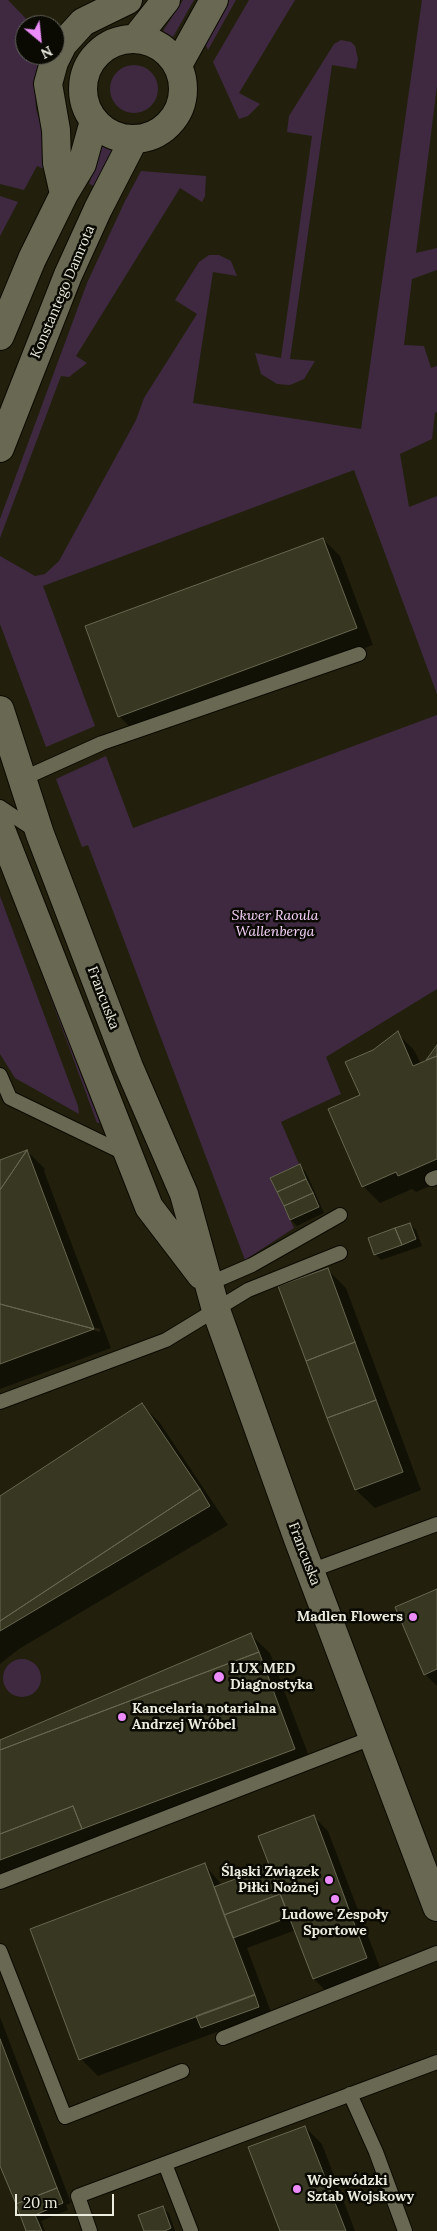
<!DOCTYPE html>
<meta charset="utf-8">
<style>
body{margin:0}
#map{position:relative;width:437px;height:2231px;overflow:hidden;background:#22200c;font-family:Lora,serif}
canvas{display:block}
.north{position:absolute;left:15px;top:15px;width:50px;height:50px;box-sizing:border-box;background:#0a0a03;border:1px solid #64645b;border-radius:50%;rotate:152deg;font-size:14px;font-weight:700;line-height:20px;text-align:center;color:#ececdf}
.north::after{content:'';display:block;margin:auto;width:18px;height:22px;background:#ec8cfa;clip-path:polygon(50% 0,100% 100%,50% 72%,0 100%)}
.scale{position:absolute;left:15px;top:2194px;width:99px;height:22px;box-sizing:border-box;border:2px solid #ececdf;border-top:0;padding-left:6px;font-size:15px;line-height:18px;white-space:nowrap;color:#ececdf;-webkit-text-stroke:4px #0a0a03;paint-order:stroke}
</style>
<div id="map">
<canvas width="437" height="2231"></canvas>
<div class="north">N</div>
<div class="scale">20 m</div>
</div>
<script>
const c = document.querySelector('canvas').getContext('2d');
c.lineJoin = 'round';
function paint(path, color) { c.fillStyle = color; c.fill(path, 'evenodd'); }
const toPath = rows => new Path2D(rows.map(r => 'M' + r).join(''));
function stroke(path, color, width, dash) { c.strokeStyle = color; c.lineWidth = width; c.lineCap = dash ? 'butt' : 'round'; c.setLineDash(dash || []); c.stroke(path); }
function label(font, color, halo, rows, align = 'center') {
  c.font = font + ' Lora,serif'; c.lineWidth = 5; c.setLineDash([]); c.textBaseline = 'middle'; c.strokeStyle = halo; c.fillStyle = color; for (const [text, x, y, turn = 0] of rows) {
    c.save(); c.translate(x, y); c.rotate((+turn || 0) * Math.PI / 180); c.textAlign = isNaN(turn) ? turn : align; if (halo) c.strokeText(text, 0, 0); c.fillText(text, 0, 0); c.restore();
  }
}
const green = toPath([
 [0,0,8,0,32,25,25,25,25,55,41,55,35,86,36,109,43,132,44,169,37,166,24,190,0,184],
 [183,0,194,0,173,37,163,31],
 [226,0,236,0,208,50,204,41],
 [249,0,295,0,239,93,260,104,248,116,239,119,213,62],
 [422,0,437,0,437,86,416,253,437,248,437,270,412,279,404,345,424,346,431,368,437,366,437,412,435,413,432,439,400,454,409,507,437,496,437,694,354,470,43,586,95,726,46,747,0,624,0,556,35,576,45,574,59,561,136,420,144,398,197,314,175,300,199,262,209,255,219,255,231,261,237,276,213,272,193,403,361,429],
 [341,40,351,42,355,46,358,59,356,69,332,65,290,359,315,361,304,379,290,385,277,384,261,374,255,353,281,358,312,136,287,132,289,116,334,44],
 '110 89a24 24 0 1 1 48 0a24 24 0 1 1-48 0Z',
 [102,146,115,151,97,187,89,184],
 [141,171,206,176,205,196,202,202,180,188,76,356,87,363,69,377,61,376,0,538,0,519,87,283,125,201],
 [0,196,18,202,0,236],
 [437,715,437,989,326,1057,341,1094,281,1122,299,1164,270,1178,294,1228,245,1260,88,845,82,847,56,779,106,756,133,828],
 [0,851,102,1121,99,1123,97,1123,6,877,0,866],
 [0,896,78,1106,79,1114,15,1078,0,1054],
 '3 1678a19 19 0 1 1 38 0a19 19 0 1 1-38 0Z'
]);
const shadow = toPath([
 [323,539,340,556,373,645,136,733,119,716],
 [397,1033,414,1050,421,1064,427,1060,437,1047,437,1183,416,1192,412,1189,380,1203,363,1186,361,1095,374,1051],
 [27,1151,45,1169,44,1171,111,1348,0,1389,0,1161],
 [10,1305,100,1329,100,1332,10,1308],
 [300,1166,306,1172,324,1213,297,1226,291,1220,272,1178],
 [410,1224,416,1230,422,1246,381,1260,375,1254],
 [327,1269,346,1288,421,1490,375,1508,356,1490,280,1287],
 [142,1405,160,1423,228,1525,19,1649,0,1664,0,1498],
 [437,1590,437,1686,425,1674],
 [251,1635,270,1653,313,1767,0,1886,0,1741],
 [313,1816,328,1831,382,1973,329,1994,314,1979,296,1930,247,1948,271,2012,98,2076,81,2059,32,1929,204,1864,222,1885,271,1866],
 [294,1914,295,1916,241,1936,241,1933],
 [0,2017,71,2203,66,2205,68,2210,41,2221,45,2231,28,2231,0,2162],
 [305,2127,322,2144,355,2231,281,2231],
 [162,2207,169,2213,175,2231,145,2231]
]);
const building = toPath([
 [323,538,357,628,118,717,85,626,323,538],
 [398,1031,413,1066,437,1056,437,1159,398,1176,396,1172,362,1187,328,1109,360,1095,345,1062,373,1050,398,1031],
 [437,1045,437,1056,426,1060,437,1045],
 [27,1150,0,1190,0,1160,27,1150],
 [27,1150,94,1329,0,1304,0,1190,27,1150],
 [300,1164,306,1179,277,1192,270,1178,300,1164],
 [306,1179,313,1193,284,1206,277,1192,306,1179],
 [313,1193,319,1207,290,1220,284,1206,313,1193],
 [410,1223,416,1239,402,1245,395,1228,410,1223],
 [395,1228,402,1245,374,1255,368,1238,395,1228],
 [328,1268,355,1342,306,1361,278,1286,328,1268],
 [0,1304,94,1329,0,1364,0,1304],
 [355,1342,376,1400,327,1418,306,1361,355,1342],
 [376,1400,403,1472,355,1490,327,1418,376,1400],
 [142,1403,200,1489,0,1621,0,1496,142,1403],
 [200,1489,210,1506,0,1631,0,1621,200,1489],
 [437,1589,437,1669,424,1675,395,1607,437,1589],
 [251,1633,259,1652,0,1750,0,1740,251,1633],
 [259,1652,295,1749,82,1829,73,1806,0,1834,0,1750,259,1652],
 [73,1806,82,1829,0,1860,0,1834,73,1806],
 [314,1815,367,1958,313,1979,258,1836,314,1815],
 [205,1863,255,1995,79,2060,30,1929,205,1863],
 [270,1866,280,1894,224,1915,214,1887,270,1866],
 [280,1894,289,1917,233,1938,224,1915,280,1894],
 [253,1995,255,1995,259,2007,201,2028,196,2016,253,1995],
 [0,2039,57,2188,16,2204,0,2166,0,2039],
 [305,2126,346,2231,280,2231,248,2147,305,2126],
 [57,2188,63,2203,35,2215,42,2231,26,2231,16,2204,57,2188],
 [163,2206,171,2228,165,2231,144,2231,138,2215,163,2206]
]);
const service = toPath([
 [22,779,102,743,359,654],
 [0,807,36,831],
 [0,1075,10,1098,126,1154],
 [432,1179,437,1177],
 [208,1284,252,1265,340,1215],
 [0,1402,166,1340,248,1290,340,1253],
 [310,1571,437,1524],
 [0,1882,374,1737],
 [0,1951,65,2117,182,2071],
 [223,2038,437,1953],
 [350,2094,376,2152,405,2231],
 [165,2164,191,2231],
 [90,2231,78,2196,437,2062]
]);
const tertiary = toPath([
 [136,38,166,0],
 '83 89a50 50 0 1 1 100 0a50 50 0 1 1-100 0Z',
 [178,65,214,0],
 [64,194,57,163,56,130,48,84,54,62,63,44,83,22,128,0],
 [0,336,32,259,64,194,82,164,94,121],
 [0,448,68,275,98,209,134,139],
 [0,710,40,834,129,1067,184,1194,216,1310,298,1539,437,1907],
 [0,827,149,1207,201,1275]
]);
const markers = [
 [413,1617,5,"#ec8cfa"],
 [219,1677,6,"#ec8cfa"],
 [122,1717,5,"#ec8cfa"],
 [329,1880,5,"#ec8cfa"],
 [335,1899,5,"#ec8cfa"],
 [297,2189,5,"#ec8cfa"]
];
const streetNames = [
 ["Konstantego Damrota",63,292,-67],
 ["Francuska",103,998,69],
 ["Francuska",304,1554,69]
];
const parkNames = [
 ["Skwer Raoula",275,916],
 ["Wallenberga",275,932]
];
const poiNames = [
 ["Madlen Flowers",403,1617,"right"],
 ["LUX MED",230,1669],
 ["Diagnostyka",230,1685],
 ["Kancelaria notarialna",132,1709],
 ["Andrzej Wróbel",132,1725],
 ["Śląski Związek",319,1872,"right"],
 ["Piłki Nożnej",319,1888,"right"],
 ["Ludowe Zespoły",335,1915,"center"],
 ["Sportowe",335,1931,"center"],
 ["Wojewódzki",307,2181],
 ["Sztab Wojskowy",307,2197]
];
paint(green, '#3e2941');
paint(shadow, '#0007');
paint(building, '#383722');
stroke(building, '#67664f', 1);
stroke(service, '#0b0a00', 16);
stroke(tertiary, '#0b0a00', 30);
stroke(service, '#696852', 14);
stroke(tertiary, '#696852', 28);
for (const [x, y, r, color] of markers) { const dot = new Path2D(); dot.arc(x, y, r, 0, 2 * Math.PI); c.fillStyle = color; c.fill(dot); stroke(dot, '#0a0a03', 2); }
label('14px', '#ececdf', '#0a0a03', streetNames);
label('italic 14px', '#fad6ff', '#0a0a03', parkNames);
label('bold 14px', '#ececdf', '#0a0a03', poiNames, 'left');
</script>
